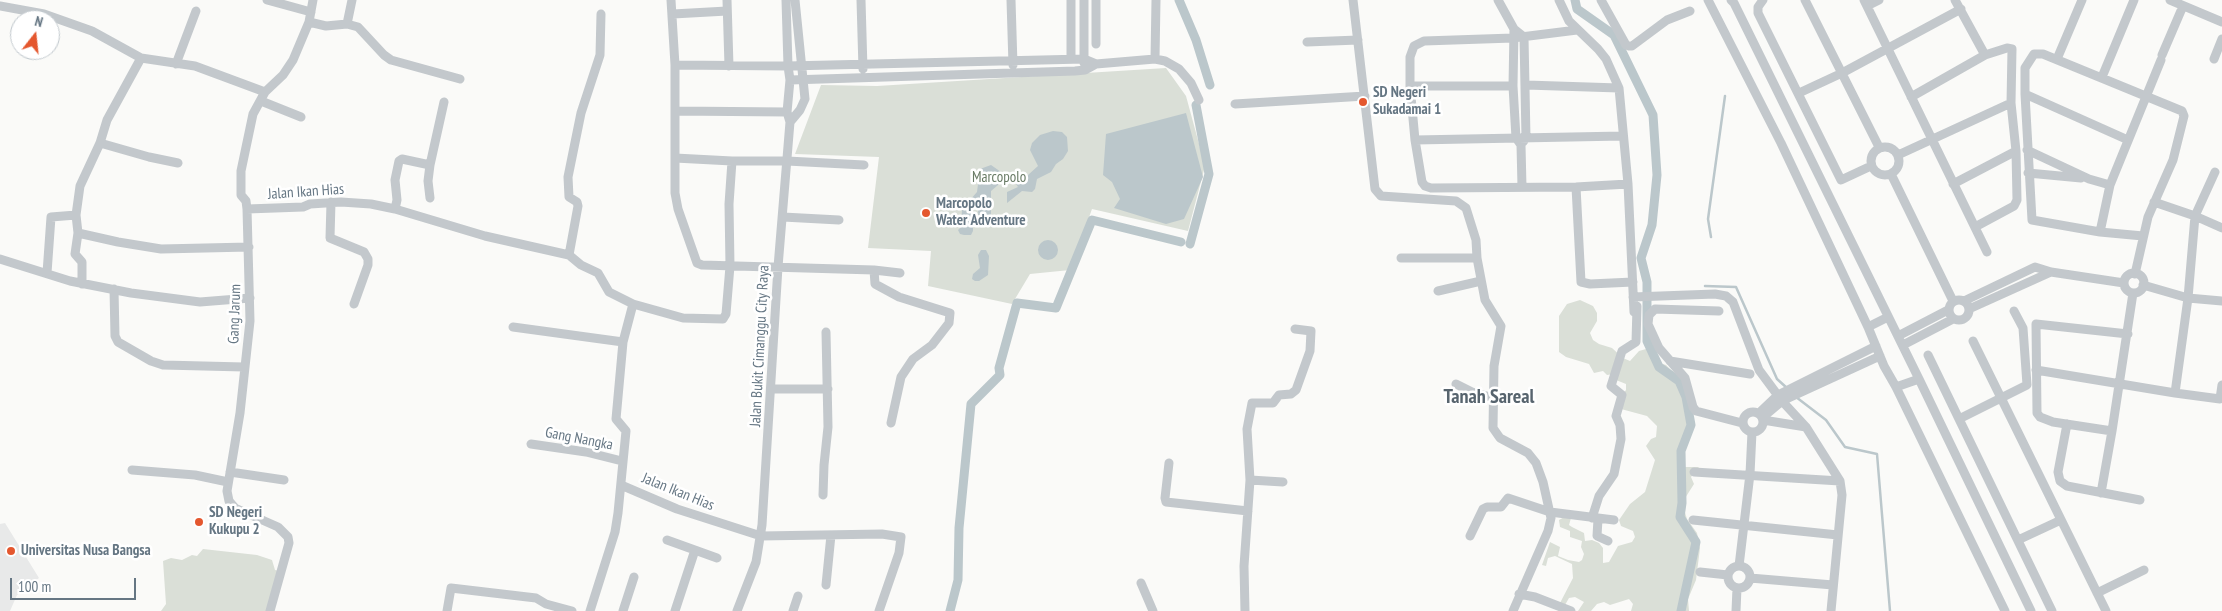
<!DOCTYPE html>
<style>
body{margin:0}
#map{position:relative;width:2222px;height:611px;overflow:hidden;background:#fafaf8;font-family:"PT Sans Narrow",sans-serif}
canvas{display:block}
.north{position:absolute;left:10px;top:10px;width:50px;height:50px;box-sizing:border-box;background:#fff;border:1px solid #c1c8cd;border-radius:50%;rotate:16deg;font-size:14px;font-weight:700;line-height:20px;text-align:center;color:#657683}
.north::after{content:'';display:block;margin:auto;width:18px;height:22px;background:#e4572e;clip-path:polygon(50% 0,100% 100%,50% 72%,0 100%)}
.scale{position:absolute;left:10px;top:578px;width:126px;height:22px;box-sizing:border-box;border:2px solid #657683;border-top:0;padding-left:6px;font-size:15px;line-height:18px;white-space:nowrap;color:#657683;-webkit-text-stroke:4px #fff;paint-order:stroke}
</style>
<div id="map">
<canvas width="2222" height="611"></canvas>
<div class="north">N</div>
<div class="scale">100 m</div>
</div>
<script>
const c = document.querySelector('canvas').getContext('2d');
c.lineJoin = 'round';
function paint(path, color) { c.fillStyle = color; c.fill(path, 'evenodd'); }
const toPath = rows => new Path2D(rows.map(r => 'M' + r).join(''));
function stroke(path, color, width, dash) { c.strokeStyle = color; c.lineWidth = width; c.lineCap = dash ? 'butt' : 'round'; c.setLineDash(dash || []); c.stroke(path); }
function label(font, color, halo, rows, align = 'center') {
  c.font = font + ' "PT Sans Narrow",sans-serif'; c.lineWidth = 5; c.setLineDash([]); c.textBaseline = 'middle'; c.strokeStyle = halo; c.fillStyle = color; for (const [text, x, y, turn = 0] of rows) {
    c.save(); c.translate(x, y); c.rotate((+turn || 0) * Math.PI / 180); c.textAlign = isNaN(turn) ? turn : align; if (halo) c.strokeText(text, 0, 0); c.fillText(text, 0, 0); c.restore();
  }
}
const built = toPath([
 [5,523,39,578,17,595,10,611,0,611,0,524]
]);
const green = toPath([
 [1166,68,1186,96,1205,166,1188,231,1092,209,1070,270,1030,274,1012,304,928,286,931,251,868,248,879,157,795,154,821,85,877,86],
 [1580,300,1593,306,1597,313,1597,321,1590,333,1593,340,1599,344,1612,348,1623,358,1630,361,1639,351,1646,349,1651,354,1654,361,1666,365,1676,375,1687,396,1692,418,1691,432,1681,443,1679,461,1683,467,1699,467,1691,477,1694,484,1682,503,1687,519,1697,533,1700,548,1696,580,1688,599,1689,611,1631,611,1633,604,1629,599,1610,605,1604,602,1597,604,1591,611,1578,611,1584,602,1575,597,1569,598,1565,605,1560,603,1573,578,1572,564,1555,556,1548,558,1546,566,1542,565,1550,542,1560,547,1558,556,1568,560,1579,562,1582,560,1584,554,1581,547,1582,541,1570,537,1570,531,1560,527,1559,520,1566,516,1571,518,1569,525,1572,527,1584,533,1585,541,1592,540,1599,543,1603,548,1603,563,1609,562,1618,546,1632,542,1635,537,1633,531,1621,526,1619,520,1630,504,1645,492,1655,460,1646,446,1651,439,1656,437,1657,426,1647,416,1621,409,1622,395,1626,390,1626,384,1616,380,1614,374,1607,375,1603,371,1594,373,1589,364,1566,357,1559,352,1559,316,1567,304],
 [203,549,257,555,272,560,275,570,280,571,270,611,161,611,166,604,163,561,171,558,182,560,192,555,197,556]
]);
const water = toPath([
 [1186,113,1203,177,1184,219,1166,224,1114,208,1120,199,1112,182,1103,175,1106,134],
 [1053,131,1062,132,1067,137,1068,151,1063,159,1056,164,1051,172,1037,179,1035,189,1032,192,1022,191,1007,203,1007,192,1018,187,1016,184,1018,175,1023,173,1028,175,1038,166,1030,150,1032,143,1040,135],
 [991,165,1001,172,1001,179,998,185,991,191,991,226,979,227,978,210,970,204,970,200,977,192,980,169],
 [962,210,973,211,973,231,971,235,964,235,960,234,958,230,961,227],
 '1038 250a10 10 0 1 1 20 0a10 10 0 1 1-20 0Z',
 [981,250,986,250,989,256,988,275,979,281,975,281,972,279,973,274,980,268,978,255]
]);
const stream = toPath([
 [1711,237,1708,219,1725,96],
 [1705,286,1736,287,1777,379,1787,388],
 [1796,397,1826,420,1845,447,1877,454,1890,611]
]);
const canal = toPath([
 [1179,0,1196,40,1210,85],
 [1575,0,1577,9,1614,35,1653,115,1657,175,1652,225,1641,258,1647,282,1647,341,1659,367,1679,381,1686,397,1691,425,1681,451,1682,503,1680,517,1696,542,1681,611],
 [1190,244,1209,174,1196,105],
 [950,611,958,580,959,528,971,404,1000,375,999,368,1017,303,1056,308,1092,220,1181,242]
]);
const minor = toPath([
 [267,0,311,12],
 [671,0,675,65,675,193,678,209,697,263,702,265,874,270,900,273],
 [727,0,729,66],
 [861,0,863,69],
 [1011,0,1013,65],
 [1071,0,1071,59],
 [1084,0,1084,63],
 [1096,0,1096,44],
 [1353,0,1375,189,1381,196,1456,201,1466,208,1476,240,1477,258,1485,300,1501,326,1494,366,1493,428,1500,438,1528,453,1536,463,1543,482,1551,518,1548,531,1513,611],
 [1498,0,1514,29,1524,37,1526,138,1523,142],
 [1559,0,1569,21,1598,49,1606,59,1619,88,1628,184,1634,312],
 [1601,0,1626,45,1629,46,1632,46,1667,20,1690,11],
 [1708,0,1781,143,1868,327],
 [1731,0,1734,3,1919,379,1896,387,1884,366,1868,327,1888,317],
 [1763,0,1758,7,1758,13,1841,180,1871,166],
 [1805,0,1879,147],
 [1864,0,1987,252],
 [1955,0,1985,55],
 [2170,0,2222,22],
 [0,6,44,14,92,31,141,58,195,66,265,92],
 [1867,6,1879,0],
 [673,14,727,11],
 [309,22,326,26,347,24,358,27,384,55,391,60,460,79],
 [347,24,352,0],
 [1514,29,1513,86,1516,138,1521,145,1522,187],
 [1577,30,1513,38,1424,41,1414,46,1410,57,1410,86,1415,140,1422,182,1425,186,1431,188,1576,187,1628,184],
 [1307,42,1358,40],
 [2162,55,2183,6],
 [1155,59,1156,0],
 [2057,59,2082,0],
 [2214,59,2222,39],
 [176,64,196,11],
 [675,65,788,66,786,0],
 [2102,77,2134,0],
 [790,80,1075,71,1085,70,1096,64,1155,59,1165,61,1179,69,1191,83,1199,100],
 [1526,85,1619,88],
 [1410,86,1513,86],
 [1799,93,1842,73,1961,9],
 [2025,94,2128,140],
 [1911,97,1985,55,2007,48,2012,49,2011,103,2016,151,2017,200,2014,206,1975,227],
 [261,101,301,117],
 [1235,104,1365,96],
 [675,111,787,112],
 [790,122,800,110,805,99,795,0],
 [1415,140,1623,136],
 [100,143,149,157,178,163],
 '1871 161a14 14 0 1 1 28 0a14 14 0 1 1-28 0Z',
 [2027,150,2089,179,2110,185],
 [1898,155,2011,103],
 [675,158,732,161,787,161,864,165],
 [2028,173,2081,178],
 [1891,174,1953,301],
 [1953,184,2016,151],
 [1576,187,1581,282,1590,284,1633,282],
 [430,198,428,181,430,165,444,102],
 [331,202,330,238,364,252,368,259,368,265,354,304],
 [2154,202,2195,216,2222,228],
 [247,209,303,207,310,204,341,202,371,204,395,209,485,236,569,255,581,265,598,273,609,292,633,304,683,318,723,319,726,314,730,266,729,204,732,161],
 [395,209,397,200,395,180,399,161,402,159,430,165],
 [783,217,839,220],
 [2100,232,2110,185,2161,60],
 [78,233,118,242,161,249,249,247],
 [569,255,578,206,577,202,569,197,568,177,581,113,600,55,601,14],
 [1401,258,1477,258],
 [0,259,70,281,131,293,200,302,250,298],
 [874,270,875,284,899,297,950,313,949,323,932,345,913,359,901,377,891,423],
 [47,273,51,217,76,215],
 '2124 283a10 10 0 1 1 20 0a10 10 0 1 1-20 0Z',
 [2135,274,2148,217,2173,160,2184,116,2182,111,2043,54,2034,54,2025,68,2025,94,2032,220,2100,232,2143,236],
 [82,284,82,262,75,254,78,233,76,215,80,186,100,143,107,120,141,58],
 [2143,285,2188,298,2222,301],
 [114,289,115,336,118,342,151,361,163,365,244,367],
 [1438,291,1481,281],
 [1633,297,1715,294,1726,296,1733,302,1759,370,1782,401,1806,427,1840,481,1842,495,1831,611],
 '1949 310a10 10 0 1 1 20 0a10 10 0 1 1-20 0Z',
 [1964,301,2035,267,2051,272,2124,283],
 [1969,309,2051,272],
 [1719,311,1655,309,1649,315,1648,324,1659,348,1685,378,1693,407,1696,411,1742,423],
 [513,327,623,342],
 [1898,336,1948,310],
 [1973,341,2106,611],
 [1903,345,1953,319],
 [1928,355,2052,611],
 [1670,361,1750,374],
 [2036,370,2175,393,2188,298,2195,216,2215,172],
 [1919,379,2031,611],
 [1456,384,1472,392,1494,398],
 [1896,387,2005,611],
 [772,389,828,389],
 [2175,393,2220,399,2222,385],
 '1743 422a10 10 0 1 1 20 0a10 10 0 1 1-20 0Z',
 [1759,413,1778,395,1876,346],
 [1763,417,1782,401,1880,356],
 [1959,419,2027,385,2023,328,2014,311],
 [1763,420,1806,427],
 [2067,424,2058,472,2060,481,2067,486,2140,500],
 [2112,431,2053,422,2040,417,2037,413,2036,324,2128,334],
 [531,444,586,452,622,461],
 [1169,463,1165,498,1166,502,1248,511],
 [132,470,195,475,228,482],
 [230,472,284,480],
 [1694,472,1840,481],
 [1250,480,1283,482],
 [621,485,677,509,761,536,882,534,901,537,899,553,879,611],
 [2101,493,2112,431,2133,293],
 [823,495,824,465,828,427,826,332],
 [1592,518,1599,496,1614,474,1621,439,1620,425,1616,416,1622,395,1611,386,1622,351,1636,342,1637,306],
 [1598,519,1597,536,1608,541],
 [1693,520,1838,535],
 [1470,536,1483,509,1487,507,1501,507,1508,498,1550,512,1614,520],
 [667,540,717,558],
 [2018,540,2061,520],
 [1739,566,1750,474,1752,432],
 '1728 577a11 11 0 1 1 22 0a11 11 0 1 1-22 0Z',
 [1700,572,1728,575],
 [1750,578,1833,585],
 [1141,583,1153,611],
 [826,585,831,535],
 [2097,593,2144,570],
 [1519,594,1535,597,1571,611],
 [270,611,289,543,288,537,278,527,235,508,229,501,227,491,240,413,250,321,247,209,246,201,241,195,241,171,253,114,265,92,283,75,293,60,309,22,313,0],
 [447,611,451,588,536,598,546,604,572,611],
 [590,611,615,532,618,513,626,431,616,419,623,342,633,304],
 [623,611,634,577],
 [675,611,695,550],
 [737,611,756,562,762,525,778,267,790,122,787,112,790,80,788,66,1084,59,1096,64],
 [793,611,798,596],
 [1245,611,1244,566,1250,480,1247,429,1252,403,1273,403,1279,395,1291,394,1296,390,1310,351,1311,331,1295,329],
 [1736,611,1737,588]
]);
const markers = [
 [1363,102,5,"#e4572e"],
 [926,213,5,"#e4572e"],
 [199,522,5,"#e4572e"],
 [11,551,5,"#e4572e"]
];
const poiNames = [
 ["SD Negeri",1373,93],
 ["Sukadamai 1",1373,110],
 ["Marcopolo",936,204],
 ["Water Adventure",936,221],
 ["SD Negeri",209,513],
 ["Kukupu 2",209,530],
 ["Universitas Nusa Bangsa",21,551]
];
const parkNames = [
 ["Marcopolo",999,178]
];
const streetNames = [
 ["Jalan Ikan Hias",306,192,-4],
 ["Gang Jarum",235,314,-88],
 ["Jalan Bukit Cimanggu City Raya",760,346,-87],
 ["Gang Nangka",579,439,11],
 ["Jalan Ikan Hias",678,492,22]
];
const districtNames = [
 ["Tanah Sareal",1489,397]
];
paint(built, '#e8e9e9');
paint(green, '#dadfd7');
paint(water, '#bbc7cb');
stroke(stream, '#bbc7cb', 2.5);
stroke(canal, '#bbc7cb', 9);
stroke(minor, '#c3c8cc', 9);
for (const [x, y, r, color] of markers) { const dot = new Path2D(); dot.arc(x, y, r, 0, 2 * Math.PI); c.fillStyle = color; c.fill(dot); stroke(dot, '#fff', 2); }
label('bold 15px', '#657683', '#fff', poiNames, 'left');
label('15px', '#687a64', '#fff', parkNames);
label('15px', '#657683', '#fff', streetNames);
label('bold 20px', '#57646e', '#fff', districtNames);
</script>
